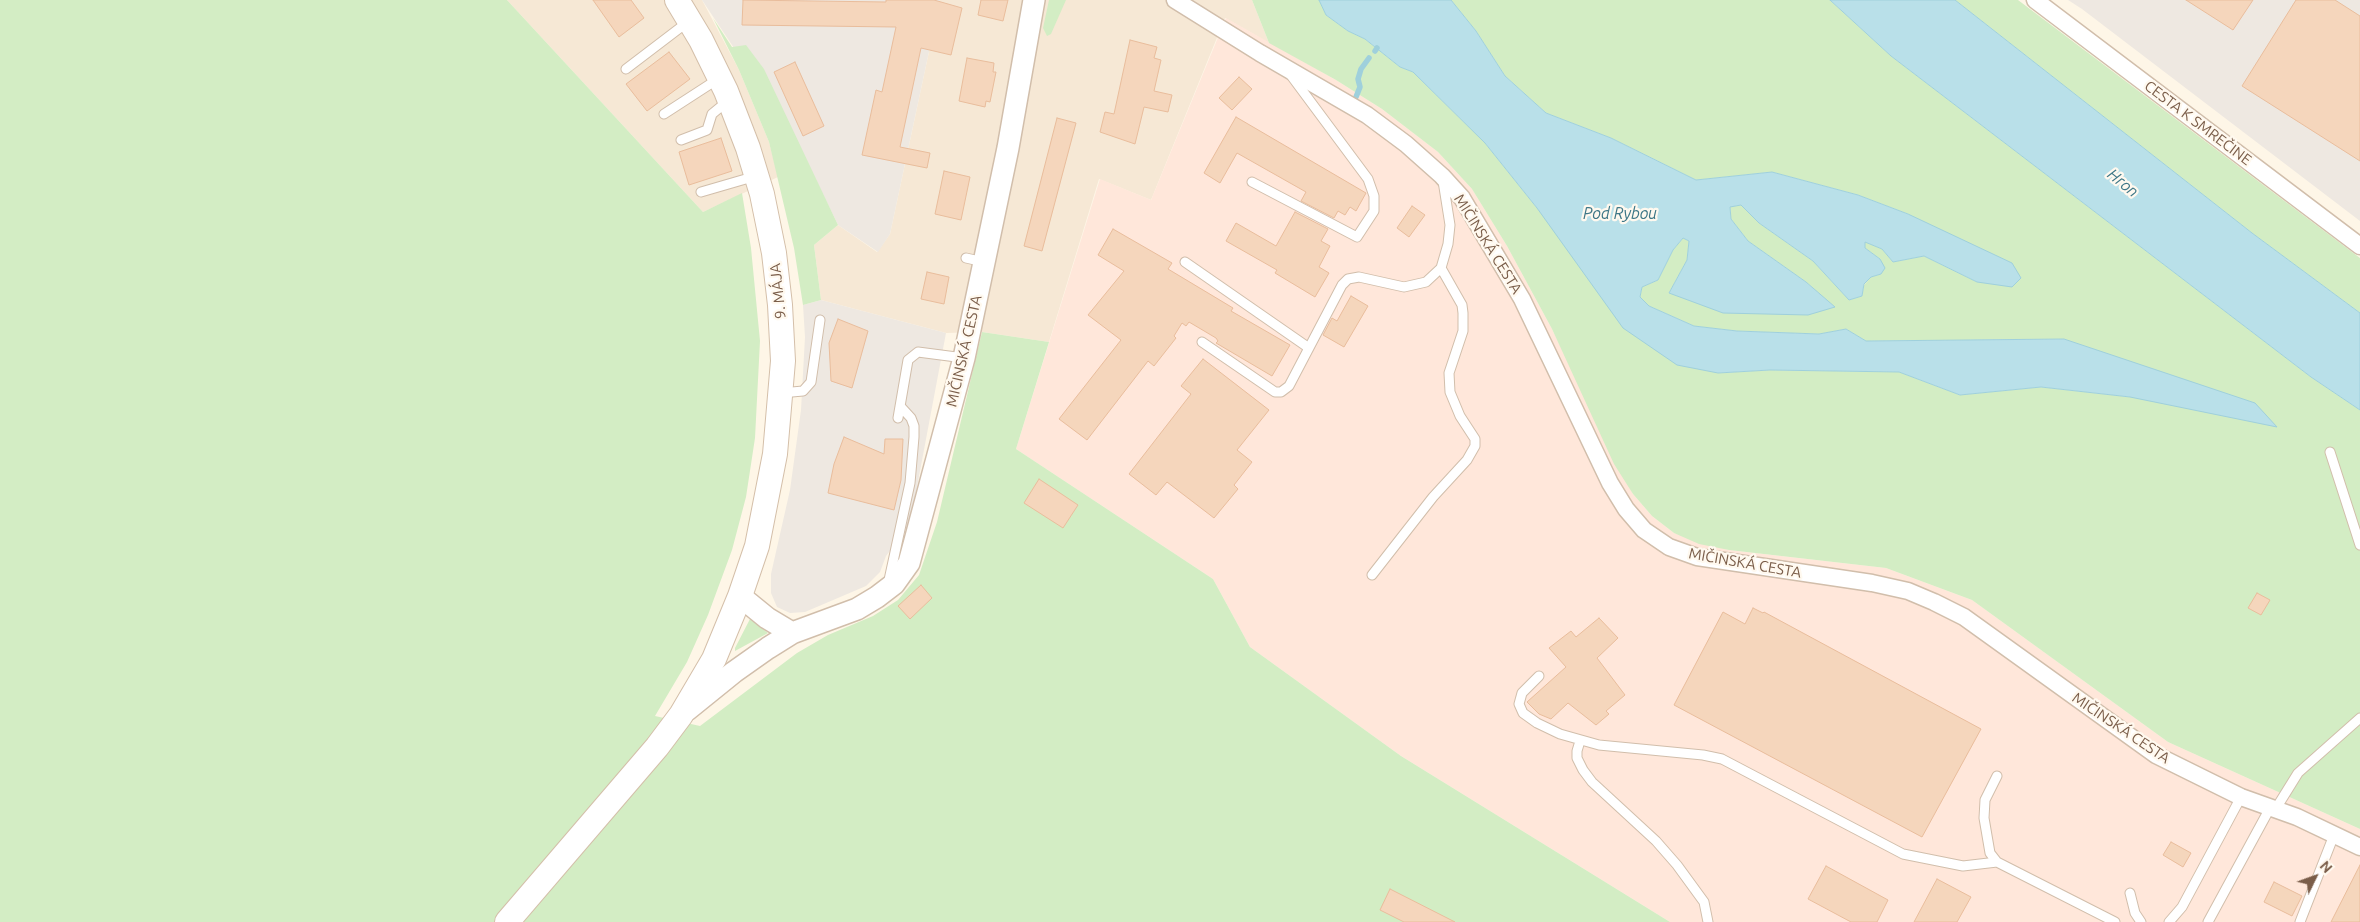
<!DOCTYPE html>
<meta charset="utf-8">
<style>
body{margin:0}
#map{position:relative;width:2360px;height:922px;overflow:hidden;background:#fef6e7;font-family:Ubuntu,sans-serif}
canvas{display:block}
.north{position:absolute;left:2290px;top:852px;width:50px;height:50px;-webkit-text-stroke:4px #fff9ef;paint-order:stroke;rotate:48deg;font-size:14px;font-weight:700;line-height:20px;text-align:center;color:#7a5d49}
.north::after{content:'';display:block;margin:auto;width:18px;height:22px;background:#7a5d49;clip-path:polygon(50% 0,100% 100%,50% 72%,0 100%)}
</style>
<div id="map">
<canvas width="2360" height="922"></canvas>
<div class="north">N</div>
</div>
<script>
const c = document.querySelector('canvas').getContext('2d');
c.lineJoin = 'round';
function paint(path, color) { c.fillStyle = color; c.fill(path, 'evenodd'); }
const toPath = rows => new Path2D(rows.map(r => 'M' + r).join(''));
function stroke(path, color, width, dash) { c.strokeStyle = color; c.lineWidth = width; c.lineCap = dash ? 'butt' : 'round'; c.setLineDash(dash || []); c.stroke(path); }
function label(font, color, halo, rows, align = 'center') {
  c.font = font + ' Ubuntu,sans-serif'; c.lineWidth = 4.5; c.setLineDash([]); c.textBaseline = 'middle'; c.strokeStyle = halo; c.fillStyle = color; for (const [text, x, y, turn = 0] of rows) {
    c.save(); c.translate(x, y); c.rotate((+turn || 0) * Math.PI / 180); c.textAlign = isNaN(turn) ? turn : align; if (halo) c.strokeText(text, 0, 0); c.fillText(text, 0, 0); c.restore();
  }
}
const residential = toPath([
 [507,0,702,0,739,70,769,142,778,177,703,212],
 [940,0,1252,0,1269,43,1225,18,1151,200,1099,179,1049,342,982,332,946,333,821,300,814,245,838,225,877,252,890,234]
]);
const commercial = toPath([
 [1226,18,1336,80,1382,109,1438,152,1472,189,1507,246,1552,329,1633,494,1652,516,1674,533,1729,550,1886,568,1972,600,2168,742,2360,829,2360,922,1670,922,1401,756,1250,647,1213,579,1016,449,1100,179,1151,200]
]);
const industrial = toPath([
 [702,0,940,0,890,234,878,252,838,225,800,147],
 [2068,0,2360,0,2360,221,2082,9],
 [821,300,946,333,910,524,886,556,880,572,866,586,805,612,790,613,777,607,771,593,771,574,790,490,801,410,805,337,803,305]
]);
const green = toPath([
 [0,0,507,0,703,212,742,193,751,248,760,341,755,438,746,497,732,550,708,615,687,662,655,716,700,726,797,653,828,635,873,616,898,600,919,575,937,522,982,332,1049,342,1016,449,1213,579,1250,647,1401,756,1670,922,0,922],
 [1049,0,1066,0,1051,34,1047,36,1043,28],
 [1252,0,1319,0,1326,15,1348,31,1365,39,1400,67,1413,72,1485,143,1537,208,1718,373,1770,370,1899,372,1960,395,2041,387,2130,397,2064,339,1866,341,1846,329,1819,334,1737,331,1694,326,1649,306,1640,297,1642,287,1658,280,1673,250,1683,238,1689,241,1687,260,1669,293,1834,307,1806,282,1748,241,1731,219,1730,206,1741,205,1759,223,1813,261,1849,300,1862,296,1864,285,1871,277,1881,274,1880,259,1865,248,1864,241,1882,249,1893,262,1924,256,1977,282,1908,214,1858,195,1772,172,1696,180,1611,138,1546,113,1505,76,1476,31,1451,0,1830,0,1891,56,2311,377,2360,410,2360,829,2168,742,1972,600,1886,568,1729,550,1699,544,1674,533,1652,516,1633,494,1614,464,1552,329,1507,246,1472,189,1438,152,1382,109,1336,80,1269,43],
 [1955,0,2018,0,2360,258,2360,313,2252,233],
 [713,18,732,47,746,45,764,69,838,225,814,245,821,300,803,305,794,248,769,142,739,70],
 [750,619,768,633,735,651,735,648]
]);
const water = toPath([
 [1319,0,1451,0,1476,31,1505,76,1546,113,1611,138,1696,180,1772,172,1858,195,1908,214,2012,263,2021,278,2012,287,1977,282,1924,256,1893,262,1882,249,1865,242,1865,248,1880,259,1885,268,1881,274,1871,277,1864,284,1862,296,1849,300,1813,261,1759,223,1741,205,1730,207,1731,219,1748,241,1806,282,1835,307,1808,315,1723,313,1669,293,1687,260,1689,241,1683,238,1673,250,1658,280,1642,287,1640,297,1649,306,1694,326,1737,331,1819,334,1846,329,1866,341,2064,339,2255,403,2277,427,2130,397,2041,387,1960,395,1899,372,1770,370,1718,373,1677,365,1623,328,1537,208,1485,143,1413,72,1400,67,1365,39,1348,31,1326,15,1319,0],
 [1830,0,1955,0,2252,233,2360,313,2360,410,2311,377,1891,56,1830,0]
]);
const stream = toPath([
 [1375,51,1377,48],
 [1356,97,1360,87,1358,79,1361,69,1369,58]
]);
const building = toPath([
 [593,0,631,0,644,18,619,37,593,0],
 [743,0,886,2,886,0,934,0,962,8,951,55,921,48,900,147,930,153,927,168,862,155,876,90,882,92,896,27,742,25,743,0],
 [981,0,1008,0,1003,21,978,15,981,0],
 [2186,0,2253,0,2233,30,2186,0],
 [2296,0,2335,0,2360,16,2360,161,2242,86,2296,0],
 [1130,40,1157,47,1154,58,1161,60,1154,91,1172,95,1168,112,1144,107,1135,144,1100,132,1105,112,1114,114,1130,40],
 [669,52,690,79,647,111,626,84,669,52],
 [967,58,994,63,993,72,996,72,990,102,986,101,985,107,959,101,967,58],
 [795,62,824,126,803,136,774,72,795,62],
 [1239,77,1252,89,1232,110,1219,98,1239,77],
 [1236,117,1366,193,1356,211,1350,207,1345,215,1338,211,1334,218,1301,201,1306,192,1237,153,1220,183,1204,173,1236,117],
 [1057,118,1076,123,1042,251,1024,246,1057,118],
 [721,138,732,171,689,185,679,152,721,138],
 [944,171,970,177,961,220,935,214,944,171],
 [1412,206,1425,215,1409,237,1397,228,1412,206],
 [1295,212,1328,229,1321,241,1330,246,1319,267,1329,273,1315,297,1275,273,1277,270,1226,241,1236,223,1276,246,1295,212],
 [1113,229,1172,263,1168,269,1233,308,1231,311,1290,345,1272,376,1216,343,1218,341,1216,338,1189,322,1186,326,1182,323,1174,336,1176,338,1154,366,1148,361,1087,440,1059,419,1121,340,1088,315,1124,271,1098,255,1113,229],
 [927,272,949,277,944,304,921,299,927,272],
 [1351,296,1368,306,1344,347,1323,335,1332,318,1337,321,1351,296],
 [838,319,868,331,852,388,831,381,829,343,838,319],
 [1203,359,1269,410,1237,450,1252,462,1234,485,1238,489,1214,518,1167,482,1156,495,1129,474,1191,394,1181,386,1203,359],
 [844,437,884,454,885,439,903,439,901,480,894,510,828,493,834,464,844,437],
 [1039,479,1078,505,1063,528,1024,503,1039,479],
 [921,585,932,598,910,619,898,606,921,585],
 [2257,593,2270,600,2261,615,2248,608,2257,593],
 [1753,608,1763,613,1764,612,1981,729,1922,837,1674,705,1723,612,1745,624,1753,608],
 [1599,618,1618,638,1597,658,1625,695,1606,711,1609,714,1596,725,1568,703,1551,719,1539,714,1527,702,1566,667,1549,648,1571,631,1576,637,1599,618],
 [2171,842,2191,853,2183,867,2163,855,2171,842],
 [2360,865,2360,922,2331,922,2360,865],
 [1826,866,1888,900,1877,922,1851,922,1808,899,1826,866],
 [1937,879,1971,897,1957,922,1914,922,1937,879],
 [2274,882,2302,896,2292,916,2264,902,2274,882],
 [1390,889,1455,922,1404,922,1380,910,1390,889]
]);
const service = toPath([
 [626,69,689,21],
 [664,114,718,79],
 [681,140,707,130,712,114,729,100],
 [1252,182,1357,237,1374,211,1374,196,1368,179,1290,74],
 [701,192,756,176],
 [966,258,984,262],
 [1185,262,1309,348],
 [1202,342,1275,392,1281,392,1289,386,1342,285,1348,279,1359,277,1404,287,1426,282,1441,268,1448,244,1450,225,1443,181],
 [781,393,803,391,811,382,820,320],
 [898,418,908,360,918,352,964,358],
 [2330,452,2360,545],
 [1372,575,1433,497,1467,460,1475,446,1475,439,1460,416,1450,392,1449,373,1463,331,1463,313,1462,305,1441,268],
 [889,580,910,483,914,437,914,426,911,418,900,406],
 [1539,676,1522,693,1519,704,1523,713,1537,723,1560,734,1599,745,1703,755,1722,759,1903,854,1963,866,1997,862],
 [1580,741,1577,751,1577,758,1583,770,1592,782,1656,841,1677,865,1704,902,1708,922],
 [1997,776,1985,800,1984,818,1990,853,1997,862,2115,922],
 [2275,810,2298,773,2360,718],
 [2130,893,2135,913,2141,922],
 [2169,922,2182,907,2241,797],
 [2208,922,2270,808],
 [2300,922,2334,835]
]);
const minor = toPath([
 [1175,0,1260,53,1367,115,1406,144,1442,176,1462,198,1522,299,1610,483,1626,509,1644,530,1669,547,1697,557,1872,583,1908,591,1934,602,1964,617,2156,755,2241,797,2297,817,2360,847],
 [2035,0,2360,246]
]);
const tertiary = toPath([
 [740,596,767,618,792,633],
 [687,710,734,672,768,648,792,633,857,609,877,597,894,584,909,563,964,358,1008,148,1034,0]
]);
const secondary = toPath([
 [507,922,657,747,681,715,714,659,740,596,757,546,775,454,783,361,780,305,774,253,762,194,748,148,726,91,701,40,677,0]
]);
const streetNames = [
 ["CESTA K SMREČINE",2198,123,37],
 ["MIČINSKÁ CESTA",1488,244,58],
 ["9. MÁJA",778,291,-96],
 ["MIČINSKÁ CESTA",964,351,-77],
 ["MIČINSKÁ CESTA",1745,563,10],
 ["MIČINSKÁ CESTA",2121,728,34]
];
const waterNames = [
 ["Hron",2123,183,39],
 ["Pod Rybou",1620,214]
];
paint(residential, '#f6e8d5');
paint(commercial, '#ffe7da');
paint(industrial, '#eee8e1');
paint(green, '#d3edc4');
paint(water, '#b9e0e9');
stroke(water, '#9fd0dc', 1);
stroke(stream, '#9fd0dc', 5.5);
paint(building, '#f5d6bc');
stroke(building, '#e9bd9c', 1);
stroke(service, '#d1beab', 11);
stroke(minor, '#d1beab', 19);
stroke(tertiary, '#d1beab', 24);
stroke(secondary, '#d4bfa9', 26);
stroke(service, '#fff', 9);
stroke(minor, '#fff', 16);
stroke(tertiary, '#fff', 21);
stroke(secondary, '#fff', 24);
label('15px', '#7a5d49', '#fff9ef', streetNames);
label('italic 16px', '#3e7787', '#fff9ef', waterNames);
</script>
